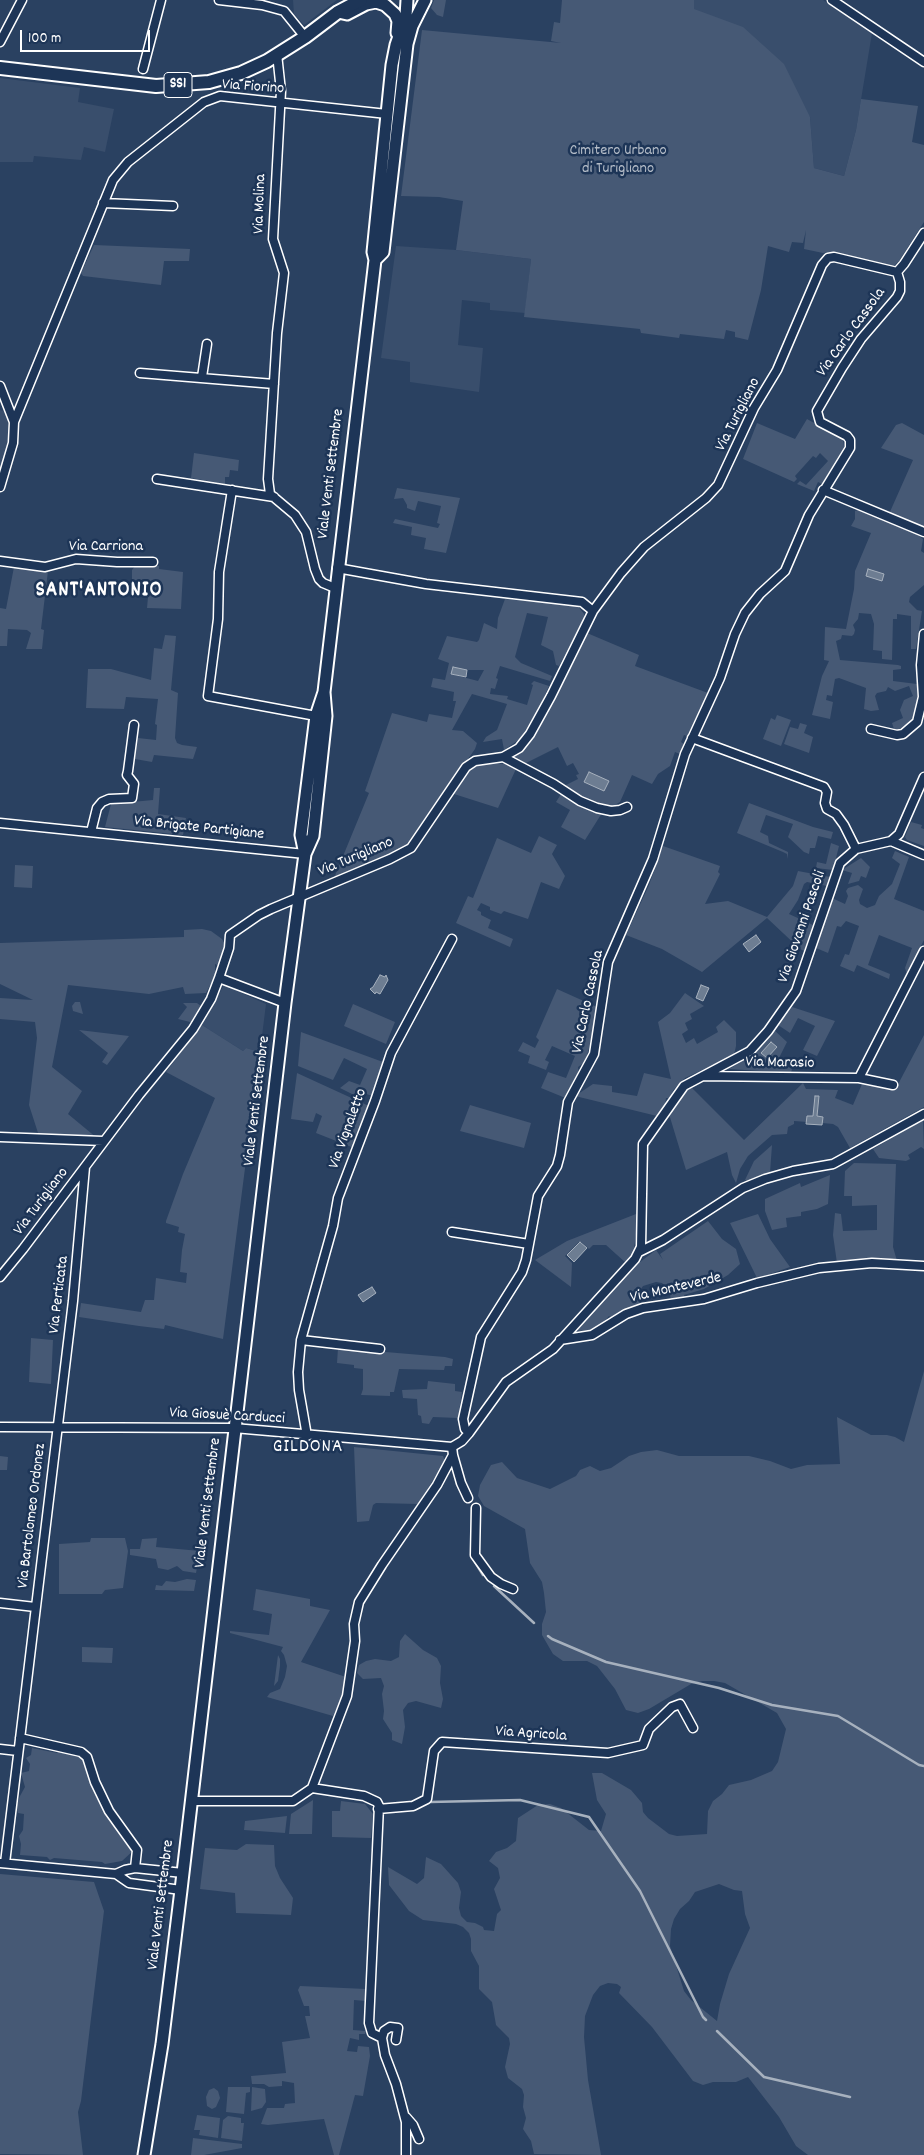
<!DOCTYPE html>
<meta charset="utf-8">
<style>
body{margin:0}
#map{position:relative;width:924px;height:2155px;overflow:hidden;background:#2a4161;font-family:Dekko,sans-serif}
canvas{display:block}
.scale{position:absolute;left:20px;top:30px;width:130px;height:22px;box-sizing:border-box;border:2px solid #fff;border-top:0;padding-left:6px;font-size:15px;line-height:18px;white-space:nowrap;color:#fff;-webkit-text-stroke:4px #1d3557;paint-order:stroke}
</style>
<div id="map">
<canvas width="924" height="2155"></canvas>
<div class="scale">100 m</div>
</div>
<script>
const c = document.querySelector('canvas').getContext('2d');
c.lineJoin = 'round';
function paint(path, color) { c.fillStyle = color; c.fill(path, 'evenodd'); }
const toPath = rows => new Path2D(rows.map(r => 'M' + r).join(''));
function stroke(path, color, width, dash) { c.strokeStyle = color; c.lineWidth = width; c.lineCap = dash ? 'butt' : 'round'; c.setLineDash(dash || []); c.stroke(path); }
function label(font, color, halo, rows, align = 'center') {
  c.font = font + ' Dekko,sans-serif'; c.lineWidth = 5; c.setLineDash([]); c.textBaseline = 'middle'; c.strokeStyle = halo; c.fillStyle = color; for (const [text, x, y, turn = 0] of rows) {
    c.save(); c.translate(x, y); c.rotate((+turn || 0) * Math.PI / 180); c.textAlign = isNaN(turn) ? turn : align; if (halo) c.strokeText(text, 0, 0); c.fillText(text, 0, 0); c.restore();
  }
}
const built = toPath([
 [293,0,337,0,304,25,294,14],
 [694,0,823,0,872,33,856,130,844,176,814,168,810,117,693,9],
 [0,78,80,88,78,102,114,109,105,152,84,147,81,160,34,156,33,162,0,162],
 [396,246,456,250,531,259,525,313,490,310,490,303,462,300,458,345,483,348,479,392,410,382,410,362,381,358],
 [0,410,7,412,9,435,6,453,0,472],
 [224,985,266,1004,260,1052,246,1048,243,1051,202,1025]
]);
const green = toPath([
 [434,0,446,0,443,17,437,15,431,8],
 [562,0,566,0,565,11,566,0,694,0,694,9,743,27,784,64,810,117,814,168,844,176,856,130,861,99,918,106,912,142,924,145,924,222,899,261,895,265,889,267,832,252,823,253,804,249,806,230,803,243,792,242,789,252,768,246,761,290,748,340,735,337,735,332,726,330,724,339,680,334,679,338,641,333,640,329,524,317,531,259,456,250,463,201,439,197,401,196,422,30,561,43,551,41,554,22,560,23],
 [94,245,190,249,189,261,164,261,161,285,83,276,81,273],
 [807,419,843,439,844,447,822,484,818,482,814,491,797,484,800,481,806,485,828,461,820,453,816,458,813,456,795,476,797,479,794,482,743,459,757,423,795,439],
 [902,423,924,435,924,527,889,514,913,460,881,448,896,425],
 [194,453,239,460,238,471,230,470,229,477,225,477,225,484,191,478],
 [397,488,460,498,446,553,424,549,426,538,411,535,412,527,393,523,395,519,438,528,440,524,437,523,441,506,418,501,415,511,407,508,407,505,403,498,394,499],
 [858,510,917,534,923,539,921,551,924,553,924,585,910,597,909,602,917,610,922,611,916,649,911,649,911,616,897,614,897,619,893,619,892,660,882,659,882,651,873,650,874,624,871,614,859,613,858,619,853,625,855,630,854,634,852,636,842,635,841,639,836,641,840,660,898,665,901,666,901,669,893,670,893,681,917,684,918,698,912,721,895,732,892,723,903,718,900,710,904,700,913,696,909,686,895,691,888,687,886,691,877,693,875,696,879,710,871,711,864,709,866,688,839,678,835,679,832,696,827,695,826,700,833,702,830,719,812,715,822,676,829,661,824,660,825,627,846,629,854,589,855,571,871,533,851,526,855,519,855,511],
 [136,565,159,566,159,569,183,572,181,609,147,608,149,586,147,581,132,580,132,570],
 [14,567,48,571,41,629,44,630,42,649,26,649,31,633,27,630,8,629,7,646,0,646,0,608,6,609],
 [505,599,578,606,584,614,584,618,559,666,556,665,553,651,541,645,548,617,527,613,515,657,521,663,552,676,550,681,500,666,496,678,498,679,495,689,491,688,490,694,508,696,507,699,527,705,533,685,531,684,534,681,549,686,540,706,520,739,504,750,502,739,483,742,486,737,497,730,507,704,472,694,452,730,463,731,477,743,475,749,410,842,404,849,334,878,369,793,365,791,392,713,427,722,429,714,452,718,456,701,453,701,454,692,431,687,433,678,445,680,449,663,438,659,447,636,477,642,479,640,484,623,497,629,498,618],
 [453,668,467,670,484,670,478,681,451,674],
 [587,633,639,655,635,666,708,693,687,736,684,735,681,742,684,744,680,754,675,752,670,766,658,774,652,784,632,775,620,802,613,806,606,807,590,803,562,787,578,779,576,775,579,774,573,763,567,766,558,747,524,764,511,758,519,752,540,722],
 [165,635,176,636,171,690,178,693,175,738,177,743,182,745,197,747,193,759,154,755,152,762,135,759,138,738,156,740,157,725,155,724,158,699,126,697,124,709,86,708,88,669,111,669,151,680,154,648,162,649],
 [777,715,791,720,781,746,763,739,771,718,775,720],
 [800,723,807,725,804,733,813,737,809,753,784,744,790,727,798,729],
 [490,763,505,764,516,769,498,808,454,794,469,770,479,764],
 [154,788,160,788,158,814,186,818,183,835,105,827,111,804,153,800],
 [561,794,595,812,602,813,585,840,561,827,570,810,556,802],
 [749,803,813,827,833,832,831,839,818,836,815,848,810,848,809,854,804,852,788,837,793,824,766,815,760,832,768,836,769,843,788,852,788,859,787,854,783,852,737,833],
 [911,822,922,825,921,828,924,829,924,846,907,840,905,837],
 [539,836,557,845,552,854,565,876,559,889,541,882,528,919,504,911,501,914,490,910,490,907,481,903,477,910,481,912,481,915,491,920,488,928,513,939,510,947,456,923,468,896,473,898,497,838,531,853],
 [831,843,839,846,833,870,816,868,817,862,826,864],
 [663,846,720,866,718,872,720,874,705,904,728,901,767,917,793,886,798,871,830,877,827,886,807,882,804,884,798,900,789,914,813,925,804,951,800,949,767,918,702,972,662,949,626,935,649,885],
 [895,851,909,857,894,899,924,911,924,940,907,974,905,968,912,948,879,935,868,965,890,974,889,979,857,965,854,972,840,966,845,954,849,955,859,926,846,921,841,927,837,926,828,953,816,948,832,898,845,904,848,896,846,891,848,888,858,885,863,889,859,900,860,904,867,908,875,905,879,896,892,884,900,864,892,858],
 [861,858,870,867,866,878,861,876,859,881,848,884,852,873,842,870],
 [15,865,33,866,32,888,14,887],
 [202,929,211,931,222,939,225,944,220,966,215,964,215,976,206,993,185,994,183,987,149,994,68,985,52,1067,82,1091,68,1114,97,1138,39,1136,29,1105,37,1038,35,1022,0,1019,0,998,33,1000,0,984,0,943,184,937,184,930],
 [557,989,597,1007,590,1045,585,1062,578,1067,579,1077,568,1097,563,1097,541,1088,548,1072,566,1078,575,1056,552,1046,545,1060,549,1062,546,1070,528,1063,530,1056,518,1051,523,1042,535,1048,539,1040,536,1037],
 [685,993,704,1006,690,1014,692,1019,685,1023,688,1030,682,1034,686,1043,694,1038,697,1044,718,1032,716,1027,724,1020,736,1032,736,1046,734,1055,685,1078,674,1089,669,1098,666,1098,665,1105,657,1116,575,1096,593,1084,612,1086,612,1092,637,1096,644,1073,671,1079,658,1022,670,1013],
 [75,1002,80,1002,83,1014,73,1011,72,1006],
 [183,1003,197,1003,201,1006,194,1023,178,1019,187,1007],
 [353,1004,395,1022,386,1044,344,1026],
 [792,1007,835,1021,817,1056,803,1050,815,1026,798,1018,790,1033,778,1025],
 [202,1025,243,1051,246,1048,260,1052,223,1339,165,1325,164,1329,139,1326,79,1317,81,1303,141,1312,145,1300,154,1300,156,1278,186,1283,187,1273,180,1272,182,1250,185,1234,178,1232,179,1227,166,1223,166,1221,183,1174,215,1098,166,1072],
 [79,1030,129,1036,107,1065,102,1062,108,1053],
 [774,1030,787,1042,778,1060,792,1069,791,1073,729,1069,754,1054],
 [301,1032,383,1062,372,1096,361,1092,358,1097,340,1088,349,1081,360,1085,367,1069,344,1058,333,1080,298,1066],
 [924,1035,924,1107,850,1148,838,1127,833,1124,822,1123,823,1117,817,1116,819,1096,813,1116,807,1116,807,1122,794,1121,794,1124,788,1127,787,1134,772,1135,748,1156,740,1169,736,1183,732,1175,727,1152,686,1170,669,1114,690,1086,744,1140,803,1083,806,1089,838,1090,835,1098,853,1105,862,1084,895,1090],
 [297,1073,369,1106,354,1148,316,1133,322,1116,316,1113,313,1122,291,1119],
 [470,1105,531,1123,524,1148,460,1131],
 [923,1120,924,1149,921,1147,908,1155,910,1159,906,1161,879,1158,873,1149],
 [772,1145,770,1173,748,1181,745,1180,754,1161],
 [854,1163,896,1164,893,1247,897,1261,837,1263,833,1235,835,1213,841,1214,843,1231,877,1230,877,1205,852,1206,852,1196,844,1196,845,1171],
 [830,1175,828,1204,817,1209,801,1212,801,1216,786,1218,787,1227,772,1230,765,1211,765,1199,800,1183,801,1187],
 [636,1214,637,1227,633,1256,626,1263,606,1245,593,1245,589,1249,580,1241,565,1256,572,1263,571,1287,535,1260,567,1241],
 [758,1214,770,1239,790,1267,759,1278,757,1278,730,1223],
 [708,1221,722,1239,736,1249,740,1264,728,1275,704,1289,684,1295,685,1298,671,1299,668,1289,662,1283,656,1282,643,1286,637,1295,640,1305,626,1309,612,1318,609,1316,604,1322,591,1330,579,1331,576,1329,632,1268,656,1250,663,1260,660,1254],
 [31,1338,53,1340,51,1384,29,1382],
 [338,1348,445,1357,453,1359,452,1366,445,1366,444,1370,399,1369,394,1392,390,1392,390,1396,361,1395,363,1389,363,1369,354,1368,354,1365,337,1363],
 [924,1371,924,2155,808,2155,796,2146,779,2117,748,2077,736,2082,713,2082,703,2085,693,2081,652,2027,619,1993,621,1987,617,1984,608,1983,600,1986,593,1995,585,2016,584,2037,588,2080,601,2155,534,2154,531,2141,523,2129,526,2118,523,2107,524,2095,522,2089,508,2078,505,2067,510,2044,509,2038,496,2025,492,2002,479,1989,479,1966,471,1951,471,1939,469,1933,463,1927,456,1924,423,1920,409,1911,389,1885,388,1867,417,1884,424,1878,426,1857,441,1864,458,1883,461,1892,459,1908,461,1916,467,1922,475,1923,483,1927,484,1930,494,1931,497,1914,501,1910,494,1889,500,1878,498,1868,489,1861,496,1852,507,1848,516,1841,518,1818,538,1805,550,1804,561,1808,589,1830,601,1831,606,1814,597,1800,592,1773,602,1773,631,1790,642,1803,643,1812,648,1818,669,1834,677,1836,707,1834,708,1811,713,1801,722,1794,729,1785,751,1780,772,1771,778,1762,786,1729,777,1713,725,1683,714,1681,702,1681,691,1684,649,1709,638,1713,626,1710,615,1689,597,1666,587,1661,563,1661,553,1654,542,1635,542,1624,546,1612,544,1593,542,1582,530,1563,525,1529,484,1506,478,1496,480,1485,491,1465,502,1462,517,1478,550,1489,576,1476,580,1470,590,1466,600,1471,611,1468,629,1456,641,1452,657,1450,679,1456,749,1456,770,1461,791,1469,807,1465,840,1464,837,1417,871,1435,887,1435,895,1437,904,1442],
 [719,1884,734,1890,742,1891,745,1914,750,1928,729,1974,720,2004,717,2021,691,2000,684,1991,670,1946,671,1929,674,1919,680,1909,689,1901,695,1892],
 [428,1381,455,1384,455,1391,462,1392,458,1418,433,1417,429,1424,422,1423,421,1416,418,1415,417,1399,403,1398,402,1390,427,1389],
 [354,1447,443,1456,445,1461,418,1504,376,1503,373,1505,369,1521,357,1522],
 [0,1456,8,1457,7,1470,0,1470],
 [91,1538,125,1538,128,1551,123,1588,105,1590,102,1594,59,1594,59,1544,90,1542],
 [157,1538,156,1547,200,1551,196,1573,183,1571,177,1566,168,1570,158,1568,156,1559,130,1555,130,1549,140,1549,142,1539],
 [187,1579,196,1580,194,1591,155,1590,156,1585,162,1586,166,1581,175,1582],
 [256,1589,310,1599,310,1606,330,1610,301,1662,346,1677,342,1697,333,1716,267,1697,270,1693,280,1689,285,1677,287,1666,284,1655,281,1651,283,1647,230,1633,230,1631,269,1635,272,1614,253,1610],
 [405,1634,423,1650,437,1658,441,1666,440,1683,443,1699,441,1708,416,1701,408,1703,403,1710,405,1727,402,1744,392,1740,392,1733,383,1719,384,1711,382,1694,384,1686,381,1678,363,1679,357,1673,359,1665,366,1661,375,1659,391,1661,399,1657,400,1641],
 [82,1647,113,1648,112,1663,82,1662],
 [278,1655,280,1659,280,1666,278,1681,274,1686],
 [32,1748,57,1753,61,1750,66,1750,76,1757,83,1757,110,1821,134,1850,122,1861,105,1864,102,1862,54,1858,50,1860,47,1857,20,1855,21,1844,19,1836,23,1830,24,1814,18,1813,16,1807,20,1796,25,1787,21,1773,29,1771,30,1764,26,1758,31,1755],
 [313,1800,312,1834,289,1834,291,1814],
 [341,1801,365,1804,373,1814,371,1838,332,1837,332,1811,340,1811],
 [287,1816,285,1833,244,1830,245,1821],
 [246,1844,274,1845,275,1866,280,1878,293,1898,291,1915,236,1913,235,1893,200,1889,205,1848,237,1850],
 [0,1874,94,1882,104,1911,81,2101,78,2112,83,2155,0,2154],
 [300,1986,366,1989,366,2001,354,2000,353,2030,366,2031,365,2034,359,2034,359,2040,350,2038,347,2051,357,2052,358,2046,369,2047,370,2056,363,2096,355,2095,339,2155,334,2155,324,2119,268,2125,261,2124,267,2108,284,2108,285,2104,295,2103,294,2083,282,2081,282,2086,269,2087,264,2084,252,2084,251,2076,286,2073,282,2042,310,2038,305,2016,310,2016,309,2006,304,2006,298,1990],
 [228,2087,250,2087,250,2092,246,2093,244,2114,226,2112],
 [252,2087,265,2089,266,2102,262,2108,251,2111],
 [214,2088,218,2091,220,2098,216,2107,212,2109,207,2106,206,2097,209,2090],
 [197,2115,220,2118,218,2138,199,2135,200,2130,194,2130],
 [228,2116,241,2118,241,2123,244,2123,242,2141,221,2138,223,2120],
 [193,2138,242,2144,242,2148,204,2155,191,2155]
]);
const water = toPath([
 [868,569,884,574,882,581,866,576,868,569],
 [453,667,467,670,466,677,451,674,453,667],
 [589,772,609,781,604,791,584,782,589,772],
 [756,935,761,942,749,952,743,944,756,935],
 [380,975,385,977,386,975,388,980,380,994,376,992,375,994,370,989,373,987,380,975],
 [701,985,709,988,703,1001,696,998,701,985],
 [771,1042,777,1047,767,1058,761,1053,771,1042],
 [815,1096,819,1096,817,1116,823,1117,822,1125,806,1124,807,1116,813,1116,815,1096],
 [580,1242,587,1248,574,1262,567,1255,580,1242],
 [372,1287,376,1293,363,1302,358,1295,372,1287]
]);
const stream = toPath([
 [472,1534,472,1507],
 [475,1562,483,1575],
 [494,1586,534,1623],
 [548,1636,552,1639,606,1662,719,1688,772,1705,838,1716,919,1765,924,1766],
 [430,1802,520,1800,589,1817,640,1891,703,2017,706,2020],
 [717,2031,764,2077,850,2097]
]);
const street = toPath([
 [219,0,262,5,284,11,305,37],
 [832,0,924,62],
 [0,42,22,0],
 [277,54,281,91,273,239,284,273,277,333,268,479,270,494,295,515,306,532,315,569,319,579,323,583,335,588],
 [143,69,161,0],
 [103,203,173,206],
 [140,373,274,384],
 [202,377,207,344],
 [0,386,14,422,13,443,0,487],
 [14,422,113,180,128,162,204,102,220,96,387,114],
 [157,479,274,497],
 [232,490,219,572,218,619,208,696,316,716],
 [823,490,924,532],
 [0,561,45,567,76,559,117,562,153,562],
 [337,568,426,584,582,602,593,611],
 [871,729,897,735,903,734,917,722,923,697,921,665,924,634],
 [692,738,824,787,827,792,825,803,827,809,836,814,844,825,856,849],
 [503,757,554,784,580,801,597,808,611,811,620,810,627,807],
 [0,823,305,854],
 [91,832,97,808,102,802,109,799,132,798,134,784,127,775,128,771,134,725],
 [891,841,924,855],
 [219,978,285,1003],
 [703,1076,859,1078,893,1085],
 [859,1078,924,951],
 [0,1137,103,1141],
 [452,1232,529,1244],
 [639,1252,663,1240,743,1188,765,1179,793,1171,833,1164,924,1114],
 [0,1277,23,1249,139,1095,193,1029,211,999,219,978,229,948,230,935,259,915,271,909,390,859,411,848,466,767,475,761,503,757,519,748,530,734,551,696,593,611,621,573,644,547,706,498,718,485,754,408,777,370,822,265,828,258,834,257,897,272],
 [301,1340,380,1349],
 [560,1340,592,1335,626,1314,643,1308,704,1299,757,1283,819,1268,872,1263,924,1266],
 [0,1427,234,1428,452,1447],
 [469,1433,465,1429,463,1419,481,1337,522,1272,526,1260,538,1196,557,1166,560,1155,568,1102,594,1054,608,962,653,859,685,754,720,678,735,634,745,613,760,594,785,571,809,515,850,448,850,440,847,436,820,422,817,411,842,368,861,339,897,297,900,291,900,282,897,272,904,264,924,233],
 [307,1436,299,1390,298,1372,301,1340,333,1226,338,1198,375,1101,391,1053,452,939],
 [452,1447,462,1441,469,1433,506,1382,553,1349,635,1259,641,1247,643,1144,684,1086,750,1051,768,1031,796,991,840,863,856,849,891,841,899,834,924,777],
 [453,1455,461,1483,468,1498],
 [476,1508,475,1555,491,1577,501,1584,513,1589],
 [0,1603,35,1607],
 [20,1738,81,1752,87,1757,95,1782,109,1811,137,1850,135,1868],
 [0,1749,18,1751],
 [312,1788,347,1696,355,1641,354,1624,359,1602,382,1565,437,1485,453,1455,452,1447],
 [191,1801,293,1801,312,1788,364,1796,377,1802,379,1806,369,2023,372,2033,382,2038],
 [378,1809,413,1806,427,1799,434,1751,442,1742,608,1753,643,1745,649,1729,672,1707,680,1704,693,1728],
 [0,1863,116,1874,125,1870,135,1868,183,1873],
 [5,1863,73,1301,85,1167],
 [116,1874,129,1883,181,1890],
 [396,2040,398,2028,390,2027,384,2031,382,2038,385,2055,396,2084,406,2122,406,2155],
 [406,2117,413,2125,419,2139]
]);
const secondary = toPath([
 [338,12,347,14,366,4,376,2,385,5,395,14,398,21,397,33],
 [375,260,383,252,407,44,412,26,425,0],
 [305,854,301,835,316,716,324,692,375,260,373,252,392,65,396,45,406,16,407,0],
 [144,2155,162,2044,181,1890,285,1003,305,854,313,836,326,716,324,692]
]);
const primary = toPath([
 [0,68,156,86,209,82,241,73,267,61,305,37,338,12,361,0]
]);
const shields = [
 [178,85,28]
];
const shieldNames = [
 ["SS1",178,85]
];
const streetNames = [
 ["Via Fiorino",253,88,4],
 ["Via Molina",261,204,-88],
 ["Via Carlo Cassola",852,333,-54],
 ["Via Turigliano",739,415,-63],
 ["Viale Venti Settembre",332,474,-83],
 ["Via Carriona",106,548],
 ["Via Brigate Partigiane",199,829,6],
 ["Via Turigliano",356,858,-23],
 ["Via Giovanni Pascoli",803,927,-71],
 ["Via Carlo Cassola",589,1002,-78],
 ["Via Marasio",780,1064,1],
 ["Viale Venti Settembre",258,1101,-83],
 ["Via Vignaletto",349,1129,-70],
 ["Via Turigliano",42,1202,-53],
 ["Via Monteverde",676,1289,-13],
 ["Via Perticata",60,1295,-83],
 ["Via Giosuè Carducci",227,1417,3],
 ["Viale Venti Settembre",209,1503,-83],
 ["Via Bartolomeo Ordonez",33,1516,-83],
 ["Via Agricola",531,1735,4],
 ["Viale Venti Settembre",162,1905,-83]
];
const parkNames = [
 ["Cimitero Urbano",618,152],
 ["di Turigliano",618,170]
];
const quarterNames = [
 ["GILDONA",308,1448]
];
const districtNames = [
 ["SANT'ANTONIO",99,592]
];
paint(built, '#394e6c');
paint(green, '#465975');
paint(water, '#6d7d92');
stroke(water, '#a7b1be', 1);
stroke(stream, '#a7b1be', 2.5);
stroke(street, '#fff', 11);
stroke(secondary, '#fff', 15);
stroke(primary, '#fff', 16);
stroke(street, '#1d3557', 8);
stroke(secondary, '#1d3557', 11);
stroke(primary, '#1d3557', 12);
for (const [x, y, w] of shields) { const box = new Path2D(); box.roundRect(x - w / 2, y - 12.5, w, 25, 4); c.fillStyle = '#1d3557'; c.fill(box); stroke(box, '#fff', 1); }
label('bold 15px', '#fff', null, shieldNames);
label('16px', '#fff', '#1d3557', streetNames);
label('16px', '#b5bdc8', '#1d3557', parkNames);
c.letterSpacing = '1px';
label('19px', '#fff', '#1d3557', quarterNames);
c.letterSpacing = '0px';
c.letterSpacing = '1px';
label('bold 21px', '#fff', '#1d3557', districtNames);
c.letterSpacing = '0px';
</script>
